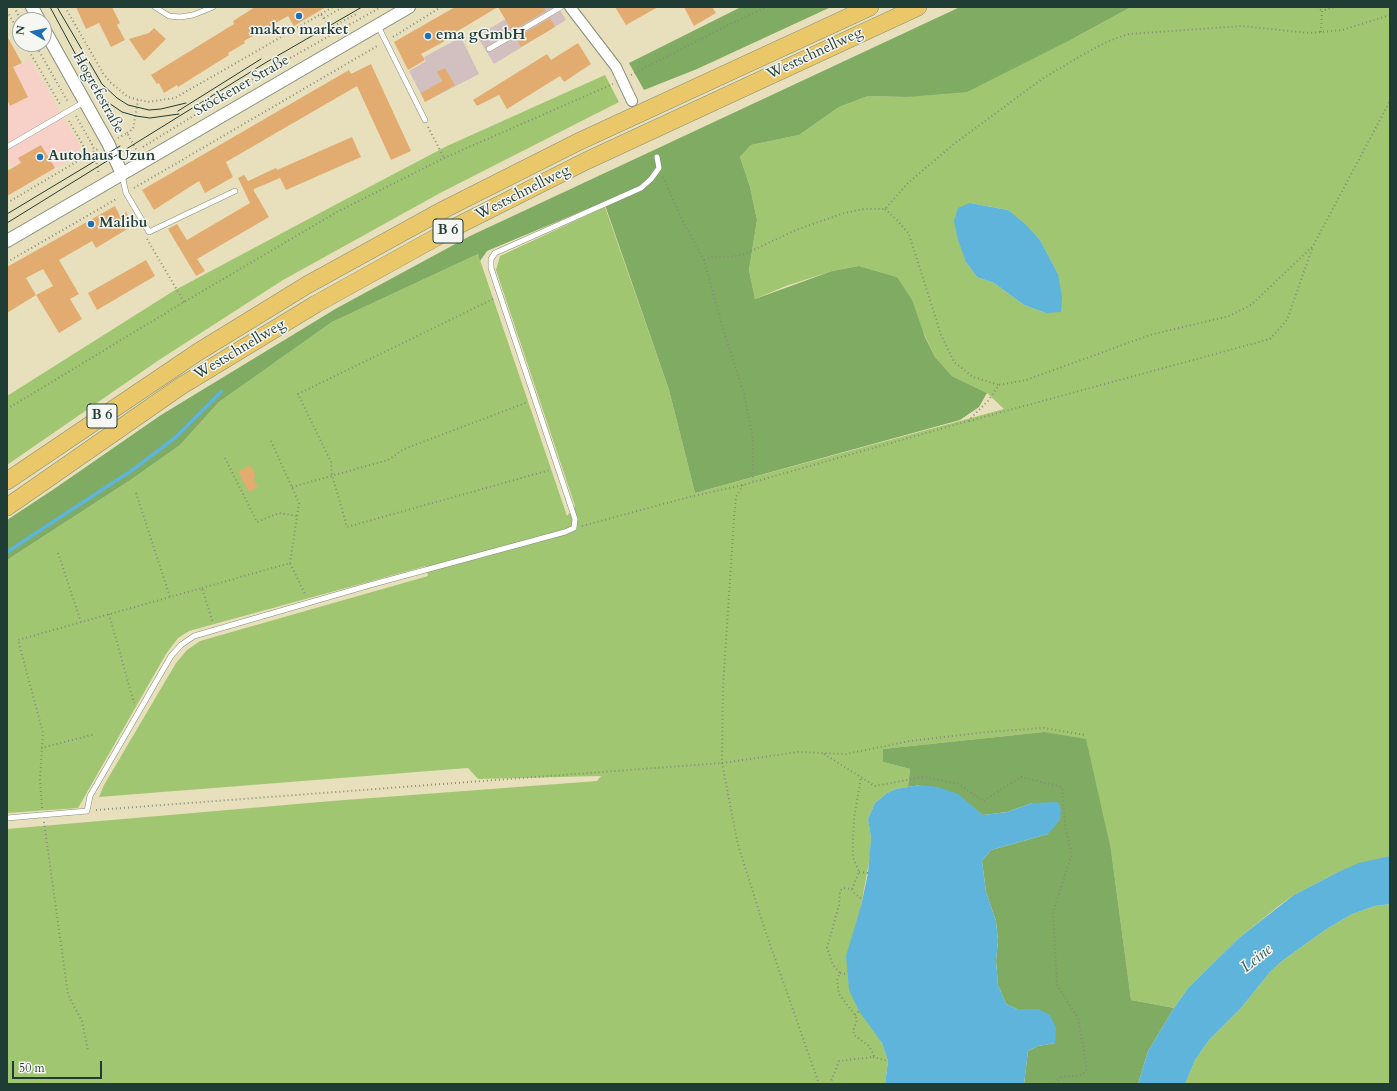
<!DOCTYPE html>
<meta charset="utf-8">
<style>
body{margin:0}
#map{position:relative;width:1397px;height:1091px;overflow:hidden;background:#e8e0bc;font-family:Cardo,serif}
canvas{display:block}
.frame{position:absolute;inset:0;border:8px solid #1f3d34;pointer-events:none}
.north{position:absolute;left:12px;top:12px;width:40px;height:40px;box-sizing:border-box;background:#f6f6f2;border:1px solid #a0aca6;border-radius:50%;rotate:279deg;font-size:11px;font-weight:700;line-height:16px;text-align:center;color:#1f3d34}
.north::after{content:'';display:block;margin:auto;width:14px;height:18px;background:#1f6fb2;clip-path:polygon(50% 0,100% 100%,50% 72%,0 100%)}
.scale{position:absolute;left:12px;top:1061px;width:90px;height:18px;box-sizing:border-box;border:2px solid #1f3d34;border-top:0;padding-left:5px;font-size:12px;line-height:14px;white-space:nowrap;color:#1f3d34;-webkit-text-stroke:3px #f6f6f2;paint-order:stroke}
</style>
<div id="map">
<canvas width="1397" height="1091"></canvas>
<div class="frame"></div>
<div class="north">N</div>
<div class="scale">50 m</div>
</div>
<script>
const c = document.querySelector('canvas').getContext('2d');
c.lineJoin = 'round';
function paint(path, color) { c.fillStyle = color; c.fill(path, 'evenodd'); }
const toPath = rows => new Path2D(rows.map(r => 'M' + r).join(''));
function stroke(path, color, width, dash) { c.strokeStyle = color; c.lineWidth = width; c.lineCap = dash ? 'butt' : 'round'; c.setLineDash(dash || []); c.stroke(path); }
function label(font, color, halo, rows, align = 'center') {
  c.font = font + ' Cardo,serif'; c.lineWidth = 3; c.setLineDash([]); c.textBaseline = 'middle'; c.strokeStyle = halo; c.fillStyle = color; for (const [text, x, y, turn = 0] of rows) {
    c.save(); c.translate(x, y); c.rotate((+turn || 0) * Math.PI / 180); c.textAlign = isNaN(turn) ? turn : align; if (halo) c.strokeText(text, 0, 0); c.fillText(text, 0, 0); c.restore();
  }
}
const built = toPath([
 [30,59,80,145,79,155,23,187,7,159,7,73]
]);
const industrial = toPath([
 [526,7,558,7,566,20,494,64,477,36],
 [461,37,479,74,425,102,409,71,426,61,424,57]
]);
const green = toPath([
 [1131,7,1390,7,1390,856,1338,872,1294,895,1280,905,1240,937,1188,988,1174,1008,1131,1000,1111,850,1044,732,883,749,883,762,910,769,908,787,896,789,887,793,875,803,868,819,871,838,870,856,861,906,873,1029,882,1043,888,1061,885,1084,7,1084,7,829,332,801,597,781,601,776,478,779,468,768,99,797,104,785,176,663,187,650,200,641,428,576,426,566,189,631,178,638,166,654,78,808,7,813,7,560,132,479,180,445,219,402,332,322,478,254,567,516,575,506,496,270,500,256,605,207,669,390,695,493,1004,409,987,393,952,376,935,357,897,277,859,266,832,271,786,286,755,299,749,270,757,220,750,187,740,157,751,145,799,135,839,107,868,96,907,97,1076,37],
 [970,203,1008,210,1040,240,1058,274,1046,313,1024,305,994,283,977,277,966,262],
 [605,75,619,102,442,192,283,280,159,360,7,465,7,396,175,290,333,206,447,146],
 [1390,904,1390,1084,1185,1084,1195,1060,1209,1040,1241,1008,1270,972,1282,961,1325,930,1352,914,1375,906]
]);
const forest = toPath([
 [741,7,831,7,697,69,644,90,629,63],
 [960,7,1131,7,1076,37,967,92,907,97,868,96,839,107,799,135,751,145,740,157,750,187,757,220,749,270,755,299,832,271,859,266,897,277,912,300,925,337,935,357,952,376,987,393,979,407,960,420,695,493,669,390,604,202,487,251,480,261,478,254,332,322,219,402,180,445,132,479,7,560,7,520,54,489,161,415,337,308,470,236],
 [1044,732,1086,739,1111,850,1131,1000,1174,1008,1148,1051,1138,1084,1024,1084,1028,1051,1038,1046,1055,1043,1038,1009,1017,1009,1006,1004,998,985,996,961,998,941,996,921,986,892,982,861,991,850,1048,834,1032,803,1007,812,983,815,971,806,920,785,908,787,910,769,883,762,883,749]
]);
const water = toPath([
 [970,203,1008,210,1025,224,1040,240,1058,274,1062,297,1061,312,1046,313,1024,305,994,283,977,277,966,262,958,240,954,221,958,208],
 [920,785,938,787,958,794,983,815,1007,812,1032,803,1058,802,1061,810,1060,820,1048,834,991,850,982,861,986,892,996,921,998,941,996,961,998,985,1006,1004,1017,1009,1038,1009,1050,1015,1056,1028,1055,1043,1038,1046,1028,1051,1024,1084,885,1084,888,1061,882,1043,859,1011,849,990,846,956,861,906,868,873,871,838,868,819,875,803,887,793,896,789],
 [1390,856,1390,904,1375,906,1352,914,1325,930,1282,961,1270,972,1241,1008,1209,1040,1195,1060,1185,1084,1138,1084,1148,1051,1174,1008,1188,988,1240,937,1294,895,1338,872,1359,863]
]);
const stream = toPath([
 [7,552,134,469,176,437,221,392]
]);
const building = toPath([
 [76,7,112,7,120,23,117,25,125,40,111,47,99,23,86,29],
 [255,7,326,7,294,26,288,16,244,41,245,43,228,53,229,55,178,87,177,85,164,93,159,83,157,84,151,75,234,24,233,21],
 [455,7,543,7,546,11,512,31,498,7,456,32,458,34,421,54,425,60,408,70,394,42],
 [615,7,658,7,626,25],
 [684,7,712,7,716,13,694,26],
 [550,18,555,27,521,47,516,38],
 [154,28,166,39,144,61,129,39,149,33],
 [7,36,22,63,13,67,28,97,10,106,7,99],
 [578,43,591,64,564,82,560,76,507,109,499,95,477,106,473,100,547,54,551,60],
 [371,64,411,151,391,160,357,86,226,162,233,177,205,193,199,181,154,210,142,190,349,70,351,74],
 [445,68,455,85,425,102,421,93,442,81,437,72],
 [352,137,361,157,286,190,277,172,280,178,254,189,254,191,269,217,197,259,205,271,196,276,168,229,177,224,187,240,250,203,238,178,244,175,248,181,276,168,277,170],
 [41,145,55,168,7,196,7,171,21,163,18,158],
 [115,206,120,216,126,212,134,225,96,248,92,241,59,260,79,294,70,299,82,319,59,333,36,295,53,286,43,269,26,278,36,295,7,313,7,267],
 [146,260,155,276,97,310,88,293],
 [250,465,256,476,253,478,258,487,249,492,238,472]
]);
const path = toPath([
 [14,7,21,20],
 [65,7,103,73,110,82,128,97,148,102,175,98,321,14,333,34],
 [1317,7,1322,11],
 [7,11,20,34],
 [321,14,333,7],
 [324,18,343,7],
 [330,28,358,13],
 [1321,32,1322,11,1335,7],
 [393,37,441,7],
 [25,44,61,106],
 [35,44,68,102],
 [631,75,726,26,767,7],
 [76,116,93,146,99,175],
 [69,121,88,154],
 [428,127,444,158],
 [127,133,133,129,138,100],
 [118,138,127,133,137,151],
 [143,147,258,76,381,7],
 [663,177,683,222,704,260,723,329,744,394,753,439,753,481],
 [134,188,379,45],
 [7,203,98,149],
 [885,209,898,221,909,234,941,335,954,362,973,377,999,385],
 [147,239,184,302],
 [704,260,713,257,731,257,745,254,796,230,844,213,864,209,885,209,909,182,954,144,1042,79,1082,55,1111,40,1129,34,1242,26,1309,33,1321,32,1342,30,1390,15],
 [7,262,118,198],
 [493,299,298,394,331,462,332,475,347,527,550,470],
 [7,409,184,302,337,212,444,158,613,84],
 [969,421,1270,339,1287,320,1313,246],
 [271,441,299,503,290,563],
 [225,458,257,522,279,513,297,516],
 [743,485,736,497,734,518,723,687,722,763,738,845,765,930,819,1084],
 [292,487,388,460,404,449,528,402],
 [136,493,170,597],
 [582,526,689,497,743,485,968,421,988,401,999,385,1026,380,1150,335,1229,316,1251,305,1313,246,1390,101],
 [58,553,81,622],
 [202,588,290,563,306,596],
 [109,614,134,703],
 [41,748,95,734],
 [824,754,875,786,923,777,959,784,983,801,1021,777,1062,787,1065,827,1072,854,1053,912,1057,985,1078,1018,1087,1069,1082,1075,1061,1077,1055,1084],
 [42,808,40,779,43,733,18,640,202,588,213,623],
 [96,810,722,763,798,752,846,754,910,741,987,732,1044,728,1085,735],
 [44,822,68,995,82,1021,88,1051],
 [859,872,868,873],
 [852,889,854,893,862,899],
 [840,973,846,974],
 [855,1015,859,1011],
 [873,1057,888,1061],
 [830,1084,839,1061,873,1057,874,1055,869,1046,854,1035,853,1031,857,1020,855,1015,839,994,837,980,840,973,833,965,827,948,839,905,840,891,843,888,852,889,859,872,853,857,853,840,854,818,861,777]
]);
const service = toPath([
 [155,7,169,16,180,17,193,15,213,7],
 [378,26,425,120],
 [489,49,561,7],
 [7,147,84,102],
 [122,175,126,193,149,232,235,191],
 [7,818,87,811,90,796,171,656,181,645,194,636,370,585,565,532,574,528,575,519,491,268,491,259,495,253,641,188,651,179,659,168,657,157]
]);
const minor = toPath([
 [570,7,616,67,632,101]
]);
const tertiary = toPath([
 [32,7,39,20],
 [44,29,108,143,122,174],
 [7,241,409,7]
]);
const trunk = toPath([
 [7,481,198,352,307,285,445,209,578,142,870,7],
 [7,507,181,386,316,304,453,228,586,161,918,7]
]);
const tram = toPath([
 [50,7,90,81,106,101,122,112,136,116,150,118,179,114],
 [57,7,102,84,117,98,128,105,149,110,161,109,186,103],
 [178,111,261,59],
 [7,214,120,146],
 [7,223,265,63,362,7]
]);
const markers = [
 [299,16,4,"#1f6fb2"],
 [428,36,4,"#1f6fb2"],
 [40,157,4,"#1f6fb2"],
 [91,224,4,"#1f6fb2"]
];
const shields = [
 [448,231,30],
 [102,416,30]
];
const shieldNames = [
 ["B 6",448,231],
 ["B 6",102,416]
];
const poiNames = [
 ["makro market",299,31,"center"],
 ["ema gGmbH",436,36],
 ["Autohaus Uzun",48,157],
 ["Malibu",99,224]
];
const streetNames = [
 ["Westschnellweg",815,54,-25],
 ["Stöckener Straße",242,86,-30],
 ["Hogrefestraße",98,93,61],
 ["Westschnellweg",523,193,-27],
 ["Westschnellweg",240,350,-31]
];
const waterNames = [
 ["Leine",1257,959,-39]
];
paint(built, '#f7d1c7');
paint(industrial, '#d2bfc0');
paint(green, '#a1c671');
paint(forest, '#80ab63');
paint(water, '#5eb4da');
stroke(stream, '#5eb4da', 3.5);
paint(building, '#e2ac70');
stroke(service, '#848e78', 6);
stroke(minor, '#848e78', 12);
stroke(tertiary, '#848e78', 14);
stroke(trunk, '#848e78', 18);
stroke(path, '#848e78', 2, [1, 3]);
stroke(service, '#fff', 5);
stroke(minor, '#fff', 10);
stroke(tertiary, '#fff', 12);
stroke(trunk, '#eac769', 17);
stroke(tram, '#1f3d34', 1);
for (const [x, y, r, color] of markers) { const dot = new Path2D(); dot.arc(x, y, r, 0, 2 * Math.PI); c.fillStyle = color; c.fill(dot); stroke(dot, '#f6f6f2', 1.5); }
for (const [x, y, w] of shields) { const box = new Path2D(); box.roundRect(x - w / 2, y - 12, w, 24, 3); c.fillStyle = '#f6f6f2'; c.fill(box); stroke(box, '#1f3d34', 1); }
label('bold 14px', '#1f3d34', null, shieldNames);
label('bold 15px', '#1f3d34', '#f6f6f2', poiNames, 'left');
label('15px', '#1f3d34', '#f6f6f2', streetNames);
label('italic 16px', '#2f5b5e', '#f6f6f2', waterNames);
</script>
